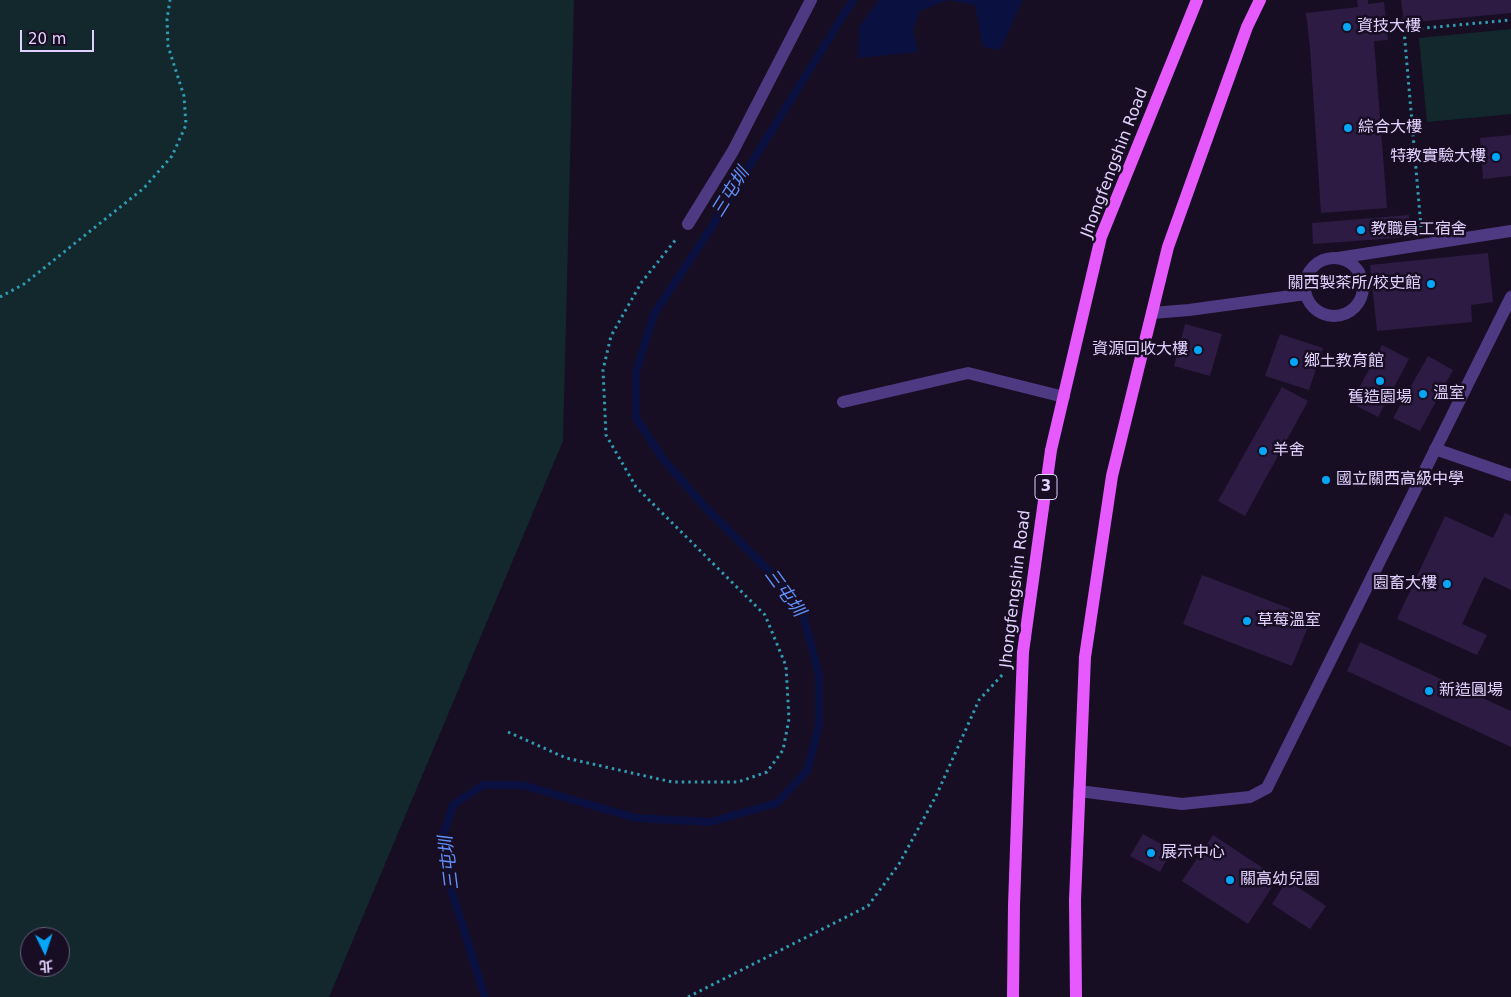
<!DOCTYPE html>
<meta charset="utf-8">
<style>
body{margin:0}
#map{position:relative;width:1511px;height:997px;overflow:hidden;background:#170e23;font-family:"DejaVu Sans","Noto Sans TC",sans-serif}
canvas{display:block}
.north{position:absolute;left:20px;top:927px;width:50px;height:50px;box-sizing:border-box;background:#170e23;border:1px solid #685c7b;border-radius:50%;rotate:176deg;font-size:14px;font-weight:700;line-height:20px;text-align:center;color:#e1d1fe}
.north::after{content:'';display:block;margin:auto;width:18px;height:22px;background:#04a6f8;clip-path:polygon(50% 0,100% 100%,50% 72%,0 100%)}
.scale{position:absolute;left:20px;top:30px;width:74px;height:22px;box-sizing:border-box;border:2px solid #e1d1fe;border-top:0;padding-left:6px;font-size:15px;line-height:18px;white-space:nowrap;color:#e1d1fe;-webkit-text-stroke:4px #170e23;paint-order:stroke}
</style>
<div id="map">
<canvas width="1511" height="997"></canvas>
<div class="north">北</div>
<div class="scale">20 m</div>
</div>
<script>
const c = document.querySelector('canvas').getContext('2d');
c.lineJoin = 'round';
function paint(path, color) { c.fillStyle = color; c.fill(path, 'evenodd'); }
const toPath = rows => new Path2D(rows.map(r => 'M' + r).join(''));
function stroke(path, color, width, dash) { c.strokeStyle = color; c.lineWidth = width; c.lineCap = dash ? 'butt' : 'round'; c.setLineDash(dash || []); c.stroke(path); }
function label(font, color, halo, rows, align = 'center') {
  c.font = font + ' "DejaVu Sans","Noto Sans TC",sans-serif'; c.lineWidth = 5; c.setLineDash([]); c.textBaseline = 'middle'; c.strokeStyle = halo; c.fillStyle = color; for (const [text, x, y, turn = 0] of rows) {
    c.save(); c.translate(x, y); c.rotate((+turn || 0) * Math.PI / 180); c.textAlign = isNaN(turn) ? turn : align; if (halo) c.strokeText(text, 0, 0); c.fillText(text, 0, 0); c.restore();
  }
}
const green = toPath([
 [0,0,574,0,563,441,329,997,0,997],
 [30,937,60,937,60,967,30,967],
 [1511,29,1511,114,1427,122,1419,38]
]);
const water = toPath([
 [879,0,948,0,920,11,913,30,918,52,858,58,859,27],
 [948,0,1023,0,1000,50,983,47,975,5]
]);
const stream = toPath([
 [485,997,451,889,444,833,453,805,483,785,522,785,636,818,710,822,777,803,807,771,819,725,819,675,803,614,770,572,704,506,663,459,636,418,636,372,654,314,709,231,853,0]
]);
const building = toPath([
 [1357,0,1368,0,1368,4,1384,2,1388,40,1374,41,1387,208,1321,213,1310,48,1306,13,1358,7],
 [1401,0,1511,0,1511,13,1404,23],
 [1511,135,1511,176,1483,179,1480,138],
 [1409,215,1411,237,1313,244,1312,223],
 [1488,253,1493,302,1471,305,1472,322,1377,331,1370,265],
 [1185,324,1222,334,1210,376,1174,366],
 [1280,334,1323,348,1309,390,1265,376],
 [1382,345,1409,359,1378,417,1351,403],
 [1428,356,1453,370,1420,431,1393,418],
 [1282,387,1308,401,1245,516,1218,501],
 [1505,513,1511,516,1511,590,1484,577,1462,624,1487,635,1477,655,1397,619,1445,516,1493,538],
 [1202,575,1312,617,1292,666,1183,624],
 [1360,642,1511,711,1511,747,1347,671],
 [1143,834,1172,850,1160,872,1130,856],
 [1213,835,1278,878,1248,924,1182,881],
 [1287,880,1326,906,1310,929,1272,904]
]);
const path = toPath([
 [1421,227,1404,30,1511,20],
 [0,297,24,284,144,188,172,156,186,125,184,96,168,46,167,19,170,0],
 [508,732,566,758,672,782,738,782,767,772,783,750,789,719,786,666,765,615,636,487,606,435,603,370,611,336,641,283,677,238],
 [688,997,868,906,899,864,936,796,979,700,1004,673]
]);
const minor = toPath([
 [688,224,733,151,811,0],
 [1338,258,1511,231],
 '1305 287a29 29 0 1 1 58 0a29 29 0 1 1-58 0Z',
 [1152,313,1189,310,1306,294],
 [843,402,968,373,1064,397],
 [1435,449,1511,475],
 [1079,791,1182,804,1250,797,1267,788,1511,297]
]);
const major = toPath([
 [1013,997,1014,905,1023,652,1051,450,1101,237,1197,0],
 [1076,997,1075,900,1085,657,1112,476,1168,247,1247,27,1260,0]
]);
const markers = [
 [1347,27,5,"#04a6f8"],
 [1348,128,5,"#04a6f8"],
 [1496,157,5,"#04a6f8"],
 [1361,230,5,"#04a6f8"],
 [1431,284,5,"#04a6f8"],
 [1198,350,5,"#04a6f8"],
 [1294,362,5,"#04a6f8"],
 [1380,381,5,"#04a6f8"],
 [1423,394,5,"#04a6f8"],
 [1263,451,5,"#04a6f8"],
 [1326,480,5,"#04a6f8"],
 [1447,584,5,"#04a6f8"],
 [1247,621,5,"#04a6f8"],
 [1429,691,5,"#04a6f8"],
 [1151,853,5,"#04a6f8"],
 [1230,880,5,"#04a6f8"]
];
const shields = [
 [1046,487,22]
];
const shieldNames = [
 ["3",1046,487]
];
const poiNames = [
 ["資技大樓",1357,27],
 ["綜合大樓",1358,128],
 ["特教實驗大樓",1486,157,"right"],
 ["教職員工宿舍",1371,230],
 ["關西製茶所/校史館",1421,284,"right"],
 ["資源回收大樓",1188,350,"right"],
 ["鄉土教育館",1304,362],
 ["溫室",1433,394],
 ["舊造園場",1380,398,"center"],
 ["羊舍",1273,451],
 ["國立關西高級中學",1336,480],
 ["園畜大樓",1437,584,"right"],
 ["草莓溫室",1257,621],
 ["新造圓場",1439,691],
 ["展示中心",1161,853],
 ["關高幼兒園",1240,880]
];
const streetNames = [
 ["Jhongfengshin Road",1115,163,-69],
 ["Jhongfengshin Road",1016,589,-83]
];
const waterNames = [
 ["三屯圳",731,193,-58],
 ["三屯圳",784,593,54],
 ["三屯圳",450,863,-97]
];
paint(green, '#12282d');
paint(water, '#0a1140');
stroke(stream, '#0a1140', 8);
paint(building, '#2d1b44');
stroke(path, '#309cb3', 3, [2.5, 4]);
stroke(minor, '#4e3a82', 12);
stroke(major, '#e65afd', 12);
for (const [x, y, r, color] of markers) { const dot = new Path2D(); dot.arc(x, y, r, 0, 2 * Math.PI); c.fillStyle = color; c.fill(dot); stroke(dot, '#170e23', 2); }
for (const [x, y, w] of shields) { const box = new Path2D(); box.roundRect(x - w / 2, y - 12.5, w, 25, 4); c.fillStyle = '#170e23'; c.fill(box); stroke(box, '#e1d1fe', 1); }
label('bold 15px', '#e1d1fe', null, shieldNames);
label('16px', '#e1d1fe', '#170e23', poiNames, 'left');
label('16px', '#e1d1fe', '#170e23', streetNames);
label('italic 18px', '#6190fd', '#170e23', waterNames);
</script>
